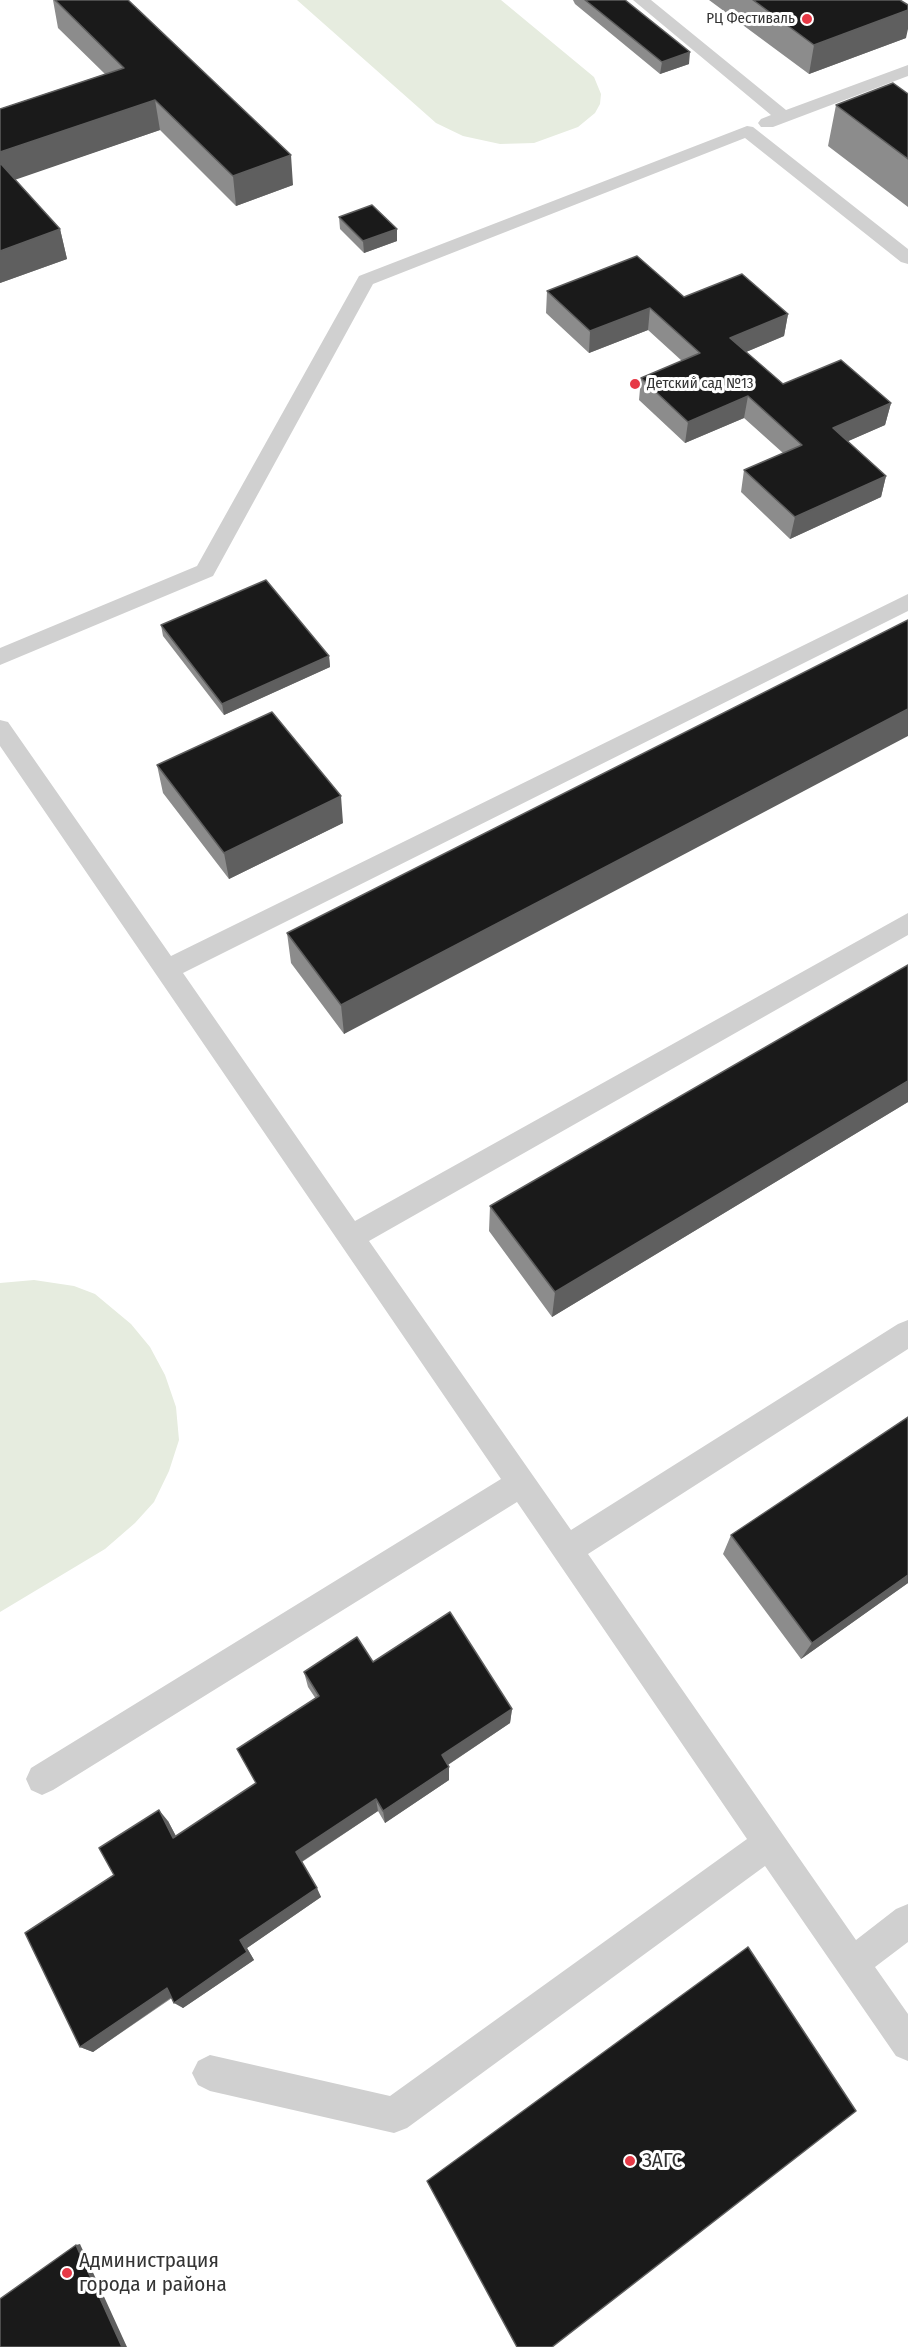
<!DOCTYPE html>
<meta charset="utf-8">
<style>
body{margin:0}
canvas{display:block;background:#fff}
</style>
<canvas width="908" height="2347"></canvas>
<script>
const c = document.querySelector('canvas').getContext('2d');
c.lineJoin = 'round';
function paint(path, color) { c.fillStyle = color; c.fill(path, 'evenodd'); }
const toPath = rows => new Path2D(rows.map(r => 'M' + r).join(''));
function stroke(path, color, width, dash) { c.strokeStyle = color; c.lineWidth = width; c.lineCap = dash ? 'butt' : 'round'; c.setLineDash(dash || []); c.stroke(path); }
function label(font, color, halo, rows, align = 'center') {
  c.font = font + ' "Fira Sans Condensed",sans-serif'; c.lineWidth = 6; c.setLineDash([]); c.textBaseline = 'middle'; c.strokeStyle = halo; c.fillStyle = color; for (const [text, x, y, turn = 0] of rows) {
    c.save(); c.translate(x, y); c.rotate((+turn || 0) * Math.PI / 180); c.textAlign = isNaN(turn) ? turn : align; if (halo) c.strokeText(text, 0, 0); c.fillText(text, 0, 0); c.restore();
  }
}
const green = toPath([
 [297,0,501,0,594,77,601,94,600,104,595,113,578,127,534,143,500,144,463,136,436,123],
 [34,1280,74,1286,95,1294,131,1324,150,1347,165,1375,176,1407,179,1440,169,1471,154,1502,135,1523,105,1549,0,1612,0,1283]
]);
const lane = toPath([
 [633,0,651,0,786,110,908,65,908,76,773,127,761,127,758,123,761,119,771,115,633,0],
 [747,126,753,127,908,249,908,264,901,262,745,138,373,284,213,576,0,665,0,648,197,566,359,276,747,126],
 [908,594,908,611,183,973,355,1221,908,913,908,935,369,1241,571,1530,898,1324,908,1320,908,1349,588,1554,856,1940,896,1909,908,1904,908,1942,875,1967,908,2014,908,2061,896,2056,765,1866,407,2128,394,2133,210,2091,198,2085,192,2073,198,2061,210,2055,390,2096,747,1839,517,1502,53,1790,42,1795,31,1790,26,1779,31,1768,501,1479,0,746,0,720,8,722,171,956,908,594]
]);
const wall = toPath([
 [53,0,128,0,293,185,236,206,160,130,15,179,60,229,67,259,0,283,0,109,105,74,58,28],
 [573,0,625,0,689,64,660,74,575,4],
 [709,0,900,0,906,38,809,74],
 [908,94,908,207,828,146,836,105],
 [339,217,397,229,397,241,364,253,340,229],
 [547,291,684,297,788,314,784,336,746,352,783,384,891,403,885,425,848,441,886,476,881,497,790,539,741,492,744,470,783,453,744,418,685,443,639,400,641,378,682,361,648,330,589,353,546,313],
 [908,620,344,1034,291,963,287,933],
 [161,625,329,656,330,667,224,715,163,636],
 [157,765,343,823,229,879,163,793],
 [908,965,908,1102,552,1317,489,1231,490,1206],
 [731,1535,908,1583,801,1659,723,1554],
 [373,1662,512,1709,510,1723,448,1765,449,1767,449,1780,385,1823,378,1811,302,1862,321,1897,247,1948,254,1960,183,2008,172,1998,93,2052,80,2047,114,1875,168,1821,176,1836,256,1784,316,1699,308,1687,304,1672]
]);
const shadedWall = toPath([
 [908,10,908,29,906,38,809,74,814,45],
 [690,52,689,64,660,74,662,62],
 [155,100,160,130,0,185,0,152],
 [291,155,293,185,236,206,233,176],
 [60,229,67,259,0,283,0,251],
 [397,229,397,241,364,253,363,241],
 [650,308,648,330,589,353,590,331],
 [788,314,784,336,727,360,730,338],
 [748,396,744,418,685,443,688,422],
 [891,403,885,425,828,450,833,428],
 [886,476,881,497,790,539,795,517],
 [329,656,330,667,224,715,222,704],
 [908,709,908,736,344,1034,341,1005],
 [341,796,343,823,229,879,224,853],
 [908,1081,908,1102,552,1317,555,1292],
 [908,1575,908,1583,801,1659,812,1643],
 [512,1709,510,1723,443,1768,442,1755],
 [449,1767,449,1780,385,1823,383,1811],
 [376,1799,378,1811,301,1862,296,1852],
 [159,1810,168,1821,182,1848,173,1838],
 [317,1888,321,1897,247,1948,254,1960,183,2008,174,2003,240,1940],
 [167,1988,176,1994,93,2052,80,2047],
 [80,2244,127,2347,122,2347,76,2245]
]);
const building = toPath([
 [55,0,128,0,291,155,233,176,155,100,0,152,0,109,124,68,55,0],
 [585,0,625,0,690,52,662,62,585,0],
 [753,0,900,0,908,5,908,10,814,45,753,0],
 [893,83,908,94,908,159,836,105,893,83],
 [0,163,60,229,0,251,0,163],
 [372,205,397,229,363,241,339,217,372,205],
 [637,256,684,297,742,274,788,314,730,338,783,384,841,360,891,403,833,428,886,476,795,517,744,470,802,445,748,396,688,422,641,378,700,353,650,308,590,331,547,291,637,256],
 [266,580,329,656,222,704,161,625,266,580],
 [908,620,908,709,341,1005,287,933,908,620],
 [272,712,341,796,224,853,157,765,272,712],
 [908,965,908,1081,555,1292,490,1206,908,965],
 [908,1417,908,1575,812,1643,731,1535,908,1417],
 [450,1612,512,1709,442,1755,449,1767,383,1811,376,1799,296,1852,317,1888,240,1940,247,1952,174,2003,167,1988,80,2047,25,1933,114,1875,99,1848,159,1810,173,1838,256,1783,237,1749,319,1696,304,1672,357,1637,373,1662,450,1612],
 [748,1947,856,2111,552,2347,517,2347,427,2181,748,1947],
 [76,2245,122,2347,0,2347,0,2299,76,2245]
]);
const markers = [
 [807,19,6,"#e63946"],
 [635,384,6,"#e63946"],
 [630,2161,6,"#e63946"],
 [67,2273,6,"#e63946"]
];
const farPoinames = [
 ["РЦ Фестиваль",795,19],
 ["Детский сад №13",647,384,"left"]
];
const nearPoinames = [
 ["ЗАГС",642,2161],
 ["Администрация",79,2261],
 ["города и района",79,2285]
];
paint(green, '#e6ecdf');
paint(lane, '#d0d0d0');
paint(wall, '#8c8c8c');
paint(shadedWall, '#5f5f5f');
paint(building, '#1a1a1a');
stroke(building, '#5f5f5f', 1.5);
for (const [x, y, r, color] of markers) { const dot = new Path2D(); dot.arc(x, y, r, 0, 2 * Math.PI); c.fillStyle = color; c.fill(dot); stroke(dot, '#fff', 2); }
label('15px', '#333', '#fff', farPoinames, 'right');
label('21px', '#333', '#fff', nearPoinames, 'left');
</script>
